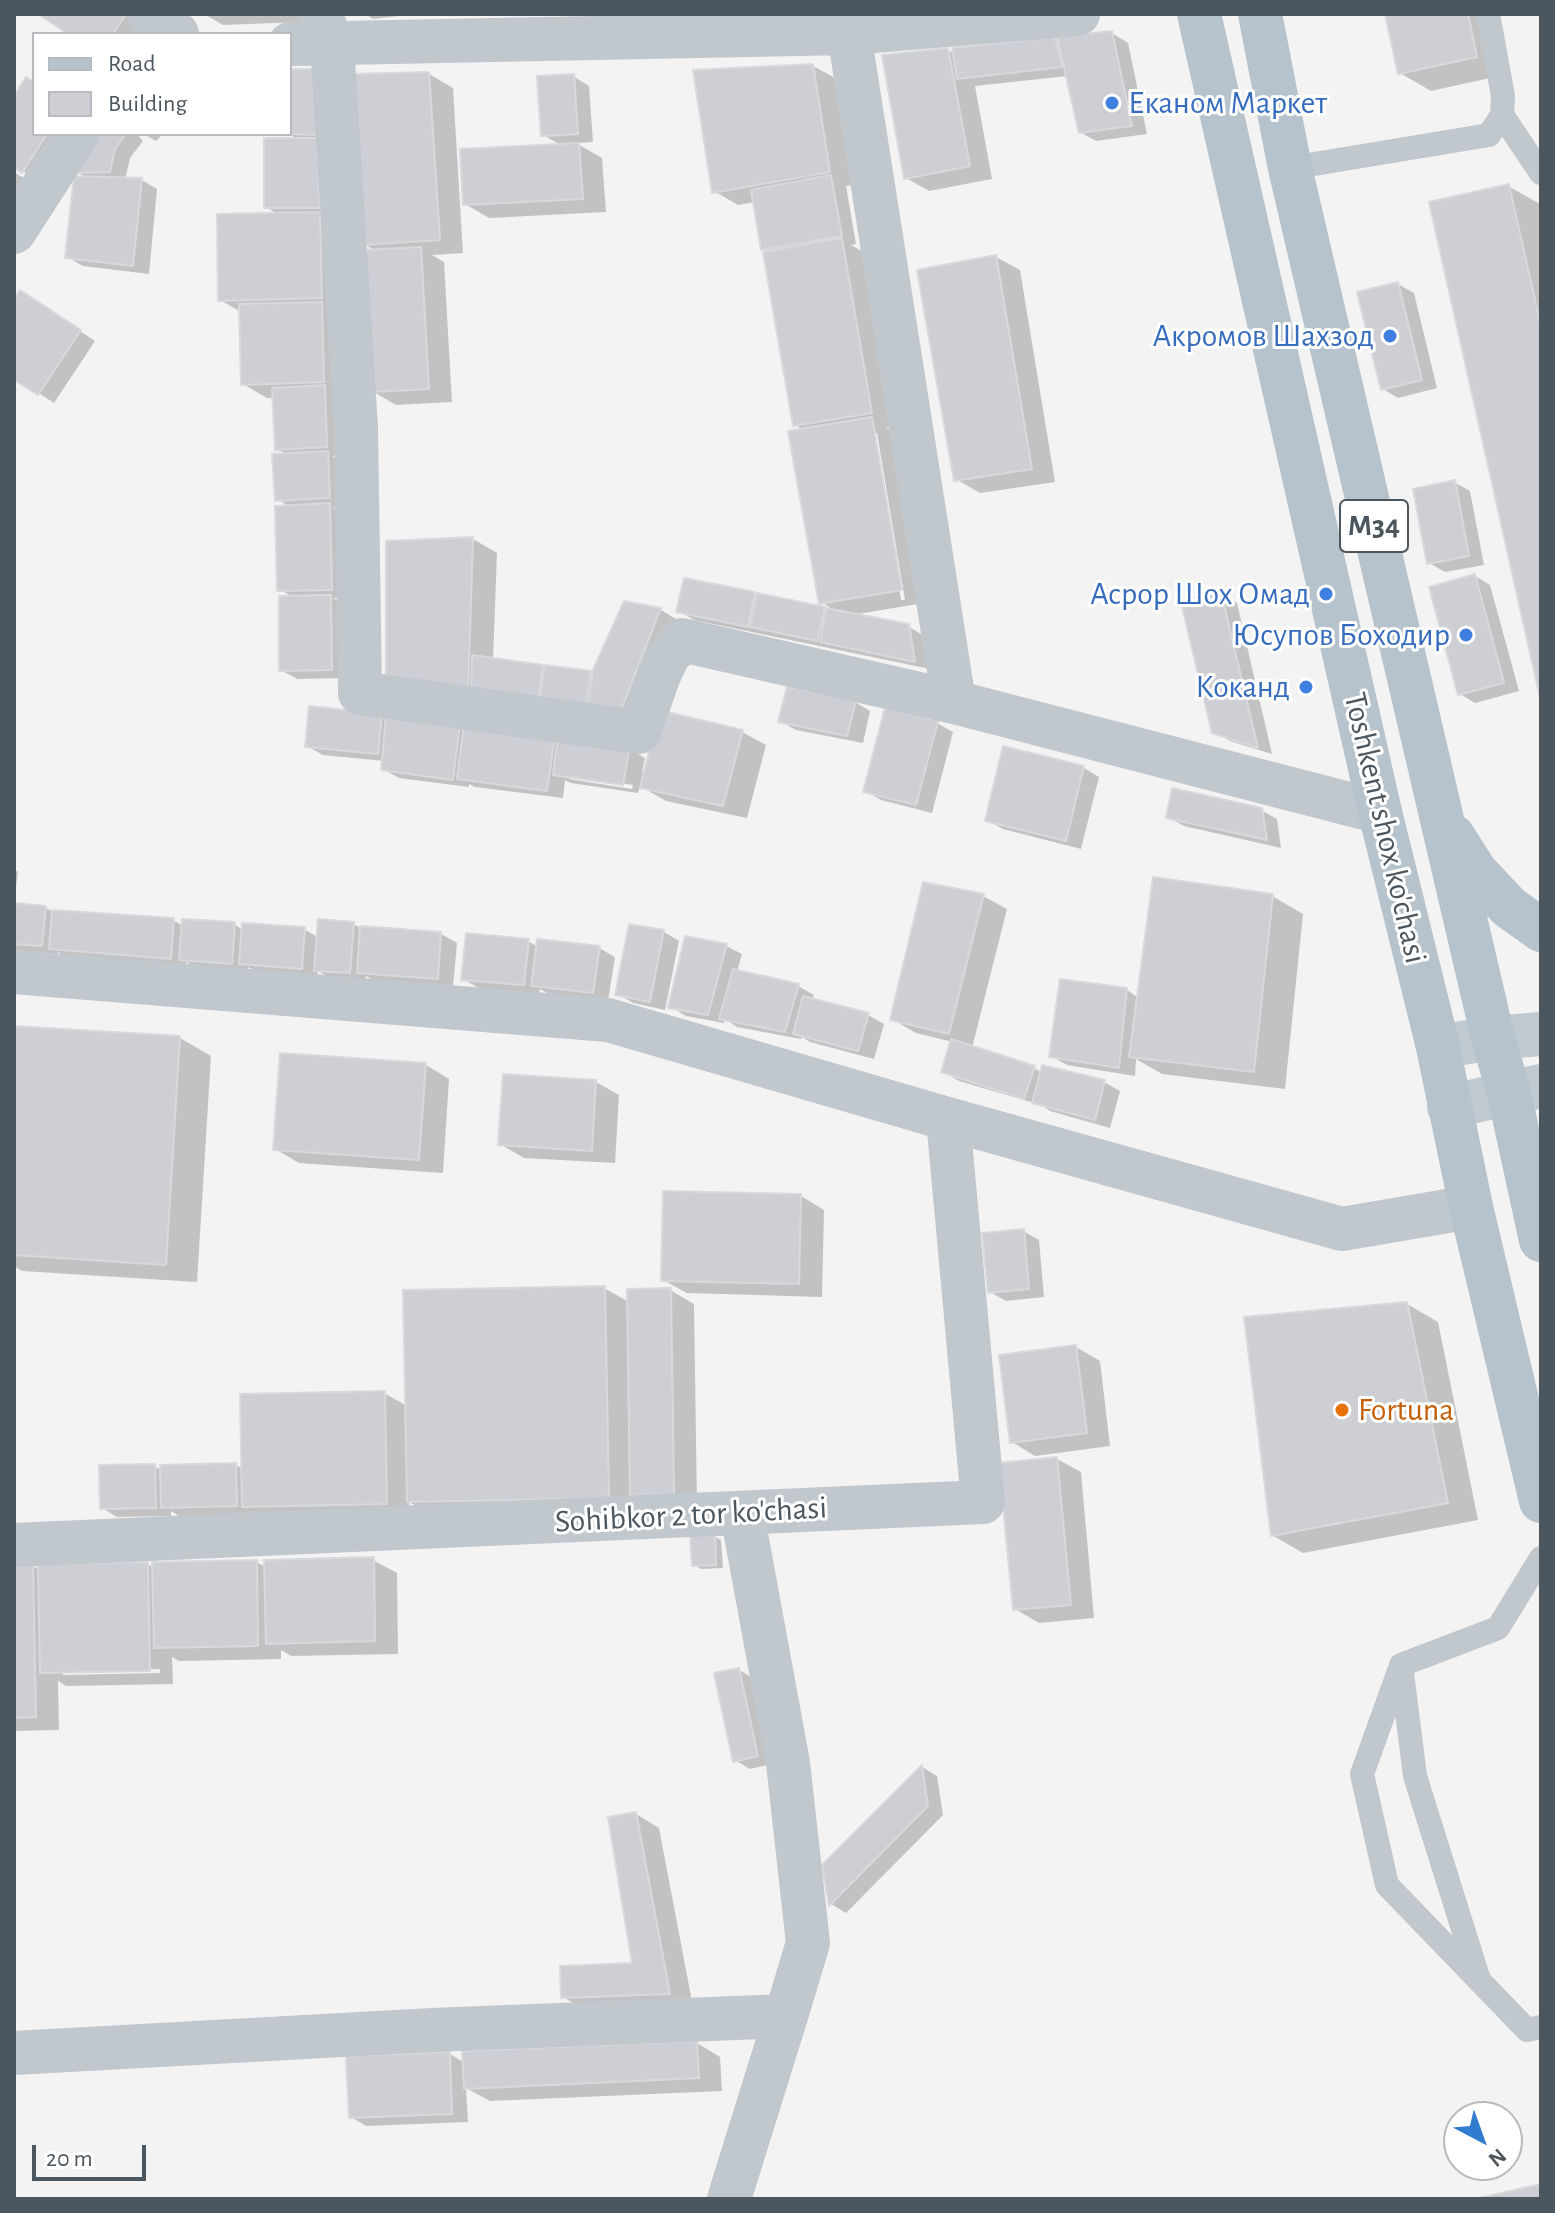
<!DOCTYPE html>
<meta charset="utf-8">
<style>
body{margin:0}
#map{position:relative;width:1555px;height:2213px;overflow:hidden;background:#f4f3f3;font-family:"Alegreya Sans",sans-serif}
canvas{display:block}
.frame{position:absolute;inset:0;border:16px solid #4c565e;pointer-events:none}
.legend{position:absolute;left:32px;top:32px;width:260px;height:104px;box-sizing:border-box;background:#fff;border:2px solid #b7bbbf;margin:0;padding:10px 14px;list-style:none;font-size:24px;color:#4c565e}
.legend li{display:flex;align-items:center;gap:16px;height:40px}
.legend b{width:40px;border:2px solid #b7bbbf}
.north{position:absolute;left:1443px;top:2101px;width:80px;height:80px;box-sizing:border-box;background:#fff;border:2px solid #b7bbbf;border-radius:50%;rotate:139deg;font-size:22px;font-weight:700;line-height:32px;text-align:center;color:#4c565e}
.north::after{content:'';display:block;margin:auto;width:28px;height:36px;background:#327cd0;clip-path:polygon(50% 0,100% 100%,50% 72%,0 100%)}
.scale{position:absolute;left:32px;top:2145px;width:114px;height:36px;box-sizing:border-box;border:4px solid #4c565e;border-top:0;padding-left:10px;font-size:24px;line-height:28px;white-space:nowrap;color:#4c565e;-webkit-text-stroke:6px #fff;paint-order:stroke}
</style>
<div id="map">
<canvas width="1555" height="2213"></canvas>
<div class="frame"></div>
<ul class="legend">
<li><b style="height:10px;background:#b6c3cd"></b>Road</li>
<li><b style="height:22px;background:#cdcfd4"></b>Building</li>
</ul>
<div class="north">N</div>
<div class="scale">20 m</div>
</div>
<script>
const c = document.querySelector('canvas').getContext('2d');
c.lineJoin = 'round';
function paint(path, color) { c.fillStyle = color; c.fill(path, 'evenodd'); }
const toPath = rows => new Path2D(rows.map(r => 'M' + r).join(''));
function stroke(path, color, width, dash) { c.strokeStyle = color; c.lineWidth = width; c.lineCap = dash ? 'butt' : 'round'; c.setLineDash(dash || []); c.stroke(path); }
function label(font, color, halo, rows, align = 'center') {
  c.font = font + ' "Alegreya Sans",sans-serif'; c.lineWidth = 6; c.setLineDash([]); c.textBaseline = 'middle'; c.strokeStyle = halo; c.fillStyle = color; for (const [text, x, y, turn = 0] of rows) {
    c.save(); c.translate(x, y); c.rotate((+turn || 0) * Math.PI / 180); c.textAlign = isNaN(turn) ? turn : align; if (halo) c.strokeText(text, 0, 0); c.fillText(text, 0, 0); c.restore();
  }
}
const shadow = toPath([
 [42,14,124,14,140,25,134,34,72,34],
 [204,14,301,14,301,22,223,25],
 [365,14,417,14,373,19],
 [1387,14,1495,14,1508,74,1431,91,1400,73],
 [1112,33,1128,43,1147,134,1096,141,1080,132,1068,76,975,86,992,179,929,191,906,178,947,50,955,54,1055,39,1061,43],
 [813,66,837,79,853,185,846,186,856,244,851,245,865,253,895,426,886,427,896,433,924,603,852,615,908,626,924,636,930,669,694,620,679,611,685,580,837,612,821,602,804,430,795,425,770,253,763,248,755,202,738,205,714,191],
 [873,433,877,433,905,600,901,600],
 [290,71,317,71,342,455,332,456,343,462,345,506,333,507,345,514,347,598,333,598,347,606,347,678,297,679,281,670,293,597,279,589,290,507,277,499,288,455,277,449,275,398,267,398,243,384,241,312,220,300,279,215,266,207,299,140,289,134],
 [429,74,453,88,463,253,432,255,444,262,452,402,396,405,372,391,376,251,364,244],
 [573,76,589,86,593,142,576,143,602,158,606,212,489,218,465,204,561,145,543,135],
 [34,84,34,134,68,134,38,180,14,166,14,100],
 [90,134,137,134,143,141,130,158,125,180,142,180,157,189,149,274,83,266,67,257,88,178,77,172],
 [144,134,163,134,156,141],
 [14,172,43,190,14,235],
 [1508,186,1540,204,1541,210,1541,693],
 [996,257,1020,270,1055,482,980,493,956,479],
 [1398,284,1414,293,1437,388,1398,398,1383,389],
 [36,302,95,341,54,403,14,377,14,303],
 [1454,482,1470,491,1484,565,1445,572,1429,563],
 [473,539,497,553,493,660,542,667,546,669,546,667,593,674,625,603,661,610,676,619,635,723,412,695],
 [1475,576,1490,585,1519,691,1475,703,1460,694],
 [1221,594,1237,603,1272,754,1230,741,1214,731],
 [855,702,870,711,863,743,796,730,780,721],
 [311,708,629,749,645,758,642,772,646,773,742,732,766,745,747,818,666,801,640,786,638,793,571,783,565,780,563,798,475,787,469,784,469,787,399,778,383,769,384,761,323,755,307,746],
 [569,775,633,785,632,789,569,779],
 [937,723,953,732,932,813,881,800,866,791],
 [1005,749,1084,768,1099,777,1081,849,1003,829,987,820],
 [1261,810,1277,819,1281,848,1184,826,1168,817],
 [14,869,18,872,14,902],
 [983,896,1007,909,972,1048,1034,1068,1042,1073,1104,1082,1120,1091,1110,1128,1050,1111,1041,1105,959,1081,944,1072,953,1042,916,1033,892,1019],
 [1272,896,1303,914,1285,1089,1162,1074,1136,1059,1135,1076,1067,1065,1051,1056,1127,990,1139,998],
 [14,905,46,908,53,912,173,920,183,926,234,924,243,930,304,929,319,938,353,924,361,928,441,934,457,943,453,987,375,981,366,976,365,981,332,979,318,971,317,976,257,972,248,967,247,971,197,968,186,962,186,966,66,957,58,952,58,954,14,950],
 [664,932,679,941,665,1010,633,1003,617,994],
 [528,941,538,947,599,948,615,957,608,1001,549,994,540,989,539,993,479,988,463,979],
 [726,946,742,954,737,972,798,986,814,995,812,1000,868,1015,884,1024,874,1059,810,1042,802,1037,801,1039,737,1027,725,1019,724,1023,686,1016,671,1007],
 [14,1028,180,1038,211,1056,197,1282,22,1271,14,1266],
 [426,1065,449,1079,443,1173,299,1163,275,1149],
 [596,1082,619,1095,615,1163,524,1158,500,1144],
 [801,1196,824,1210,822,1297,687,1293,663,1280],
 [1023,1231,1039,1240,1044,1297,1006,1301,990,1292],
 [604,1288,629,1302,670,1290,694,1304,697,1508,440,1519,409,1502,410,1517,268,1520,252,1511,253,1514,179,1516,171,1511,171,1516,117,1517,102,1508,154,1466,162,1471,236,1465,243,1469,384,1393,407,1406],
 [1407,1304,1438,1322,1478,1520,1303,1553,1272,1535],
 [1076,1347,1100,1361,1110,1446,1035,1456,1012,1442],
 [1057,1459,1081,1472,1094,1618,1039,1623,1015,1609],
 [714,1536,721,1540,723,1568,701,1569,694,1565],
 [373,1560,397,1573,398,1654,291,1656,281,1650,281,1659,179,1661,172,1657,173,1684,66,1686,58,1681,59,1730,14,1731,14,1567,33,1566,40,1570,147,1564,154,1568,256,1562,266,1567],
 [160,1669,160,1673,63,1675,63,1671],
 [739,1670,755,1679,772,1764,750,1769,735,1760],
 [922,1767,937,1776,943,1815,846,1913,831,1904,824,1866],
 [636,1814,659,1828,693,2007,587,2011,563,1997,634,1965],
 [697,2043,720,2057,722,2091,490,2101,466,2088,468,2122,366,2126,351,2117,450,2054,465,2063]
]);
const building = toPath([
 [38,14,126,14,113,34,68,34,38,14],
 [1385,14,1468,14,1477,57,1398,74,1385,14],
 [1112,31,1132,126,1079,133,1057,37,1112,31],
 [1055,37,1062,67,957,79,952,48,1055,37],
 [948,48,970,166,904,179,882,55,948,48],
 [813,64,830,172,712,193,693,70,813,64],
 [290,69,317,69,317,135,290,134,290,69],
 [429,72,440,240,362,245,352,74,429,72],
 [574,74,578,134,541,136,537,76,574,74],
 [26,77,34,82,34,134,47,134,22,173,14,168,14,96,26,77],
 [88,134,126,134,115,149,110,172,74,173,88,134],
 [264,138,317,138,320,208,264,208,264,138],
 [579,143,583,199,463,205,460,149,579,143],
 [831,175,842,236,761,250,751,190,831,175],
 [74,176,142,178,133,266,65,258,74,176],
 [1509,184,1541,327,1541,702,1429,202,1509,184],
 [320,212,322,298,218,301,217,214,320,212],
 [842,238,872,413,793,426,763,252,842,238],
 [421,247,429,389,370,392,362,250,421,247],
 [996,255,1032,469,954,481,917,270,996,255],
 [1398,282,1422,380,1381,390,1357,292,1398,282],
 [20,290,81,330,38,395,14,380,14,299,20,290],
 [322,302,324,382,241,385,239,304,322,302],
 [325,385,327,447,275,450,272,388,325,385],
 [872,417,902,590,819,604,788,431,872,417],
 [328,451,330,498,275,501,272,454,328,451],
 [1455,480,1469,556,1427,564,1413,489,1455,480],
 [330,503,332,590,277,591,275,506,330,503],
 [473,537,468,694,386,682,386,541,473,537],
 [1475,574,1504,683,1458,695,1429,587,1475,574],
 [684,578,755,592,748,627,676,612,684,578],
 [1221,592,1258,748,1212,733,1181,602,1221,592],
 [757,593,825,607,817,641,750,627,757,593],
 [331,595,332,670,279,671,279,596,331,595],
 [624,601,661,608,619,715,587,710,593,670,624,601],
 [826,608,909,624,915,662,820,642,826,608],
 [472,655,543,665,537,704,471,695,472,655],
 [545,665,591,671,584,710,539,705,545,665],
 [787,687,856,700,847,736,778,722,787,687],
 [309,706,382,714,378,754,305,747,309,706],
 [885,708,938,721,916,805,863,792,885,708],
 [659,710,743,730,723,806,640,788,659,710],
 [386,714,460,723,453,780,381,770,386,714],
 [464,723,555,735,547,791,457,779,464,723],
 [558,736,630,747,623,785,553,775,558,736],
 [1003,746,1084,766,1066,841,985,821,1003,746],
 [1172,788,1262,808,1267,840,1166,818,1172,788],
 [1153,877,1273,894,1254,1072,1129,1057,1153,877],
 [923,882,984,894,949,1034,890,1020,923,882],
 [14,903,46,906,42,946,14,944,14,903],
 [52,910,174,918,171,959,49,949,52,910],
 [182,919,235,922,232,964,179,960,182,919],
 [318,919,354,922,350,973,314,971,318,919],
 [242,923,305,927,302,969,239,964,242,923],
 [629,924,664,930,650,1002,615,995,629,924],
 [360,926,441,932,438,979,357,973,360,926],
 [466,933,529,939,524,985,461,980,466,933],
 [685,936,727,944,708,1015,668,1008,685,936],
 [537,939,600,946,593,993,531,986,537,939],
 [733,969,799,984,785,1032,719,1019,733,969],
 [1060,979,1127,988,1119,1068,1049,1057,1060,979],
 [803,996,869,1013,858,1051,793,1034,803,996],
 [14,1026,180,1036,166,1265,14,1255,14,1026],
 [951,1039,1035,1066,1024,1099,941,1072,951,1039],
 [280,1053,426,1063,419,1160,273,1150,280,1053],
 [1042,1065,1105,1080,1095,1120,1032,1103,1042,1065],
 [503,1074,596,1080,592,1151,498,1145,503,1074],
 [663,1191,801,1194,799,1284,661,1281,663,1191],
 [1024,1229,1029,1289,988,1293,982,1233,1024,1229],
 [605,1286,609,1498,407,1502,403,1290,605,1286],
 [671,1288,674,1495,630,1496,627,1289,671,1288],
 [1407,1302,1448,1503,1271,1536,1244,1317,1407,1302],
 [1076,1345,1087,1433,1010,1443,999,1355,1076,1345],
 [385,1391,387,1504,242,1507,240,1394,385,1391],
 [1057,1457,1071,1605,1013,1610,999,1463,1057,1457],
 [236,1463,237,1506,161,1508,160,1465,236,1463],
 [155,1464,156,1508,100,1509,99,1465,155,1464],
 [690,1534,715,1534,716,1565,692,1566,690,1534],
 [374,1557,375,1641,266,1644,264,1560,374,1557],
 [257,1560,258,1646,154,1648,152,1562,257,1560],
 [148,1562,150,1671,40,1673,38,1564,148,1562],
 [33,1564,36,1717,14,1718,14,1565,33,1564],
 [739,1668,758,1756,733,1762,714,1673,739,1668],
 [922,1765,928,1806,829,1906,822,1865,922,1765],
 [636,1812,670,1994,561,1998,560,1966,632,1963,608,1817,636,1812],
 [697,2041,699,2078,464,2089,462,2051,697,2041],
 [450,2052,452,2114,349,2118,346,2056,450,2052],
 [1541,2184,1541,2199,1475,2199,1541,2184]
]);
const lane = toPath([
 [1502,115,1541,173],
 [1290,168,1489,135,1502,115,1503,96,1488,14],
 [1399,1671,1362,1774,1387,1885,1527,2030,1541,2027],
 [1479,1980,1415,1776,1401,1665,1498,1628,1541,1558]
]);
const street = toPath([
 [149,14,177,34],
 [320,14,332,43,356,428,360,693,639,732,659,675,668,656,682,640,954,702,1380,812],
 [846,14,954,702],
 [290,44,850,33,1078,14],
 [14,232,77,134],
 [14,972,608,1020,948,1119,1342,1229,1471,1207],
 [742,1513,788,1763,808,1943,786,2016],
 [14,1545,983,1502,948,1119],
 [14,2053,433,2030,786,2016,729,2199]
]);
const secondary = toPath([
 [1438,1047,1493,1038,1541,1034],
 [1449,1107,1541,1086]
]);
const primary = toPath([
 [1199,14,1380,812,1438,1047,1471,1207,1541,1501],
 [1260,14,1290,168,1493,1038,1509,1093,1541,1240],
 [1453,836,1476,872,1509,907,1541,930]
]);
const markers = [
 [1112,103,8,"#3f7fe0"],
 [1390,336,8,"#3f7fe0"],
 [1326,594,8,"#3f7fe0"],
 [1466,635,8,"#3f7fe0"],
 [1306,687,8,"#3f7fe0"],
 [1342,1410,8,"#e8710a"]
];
const shields = [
 [1374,526,68]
];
const shieldNames = [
 ["M34",1374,526]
];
const shopNames = [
 ["Еканом Маркет",1128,103,"left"],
 ["Акромов Шахзод",1374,336],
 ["Асрор Шох Омад",1310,594],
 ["Юсупов Боходир",1450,635],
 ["Коканд",1290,687]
];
const streetNames = [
 ["Toshkent shox ko'chasi",1385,828,77],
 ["Sohibkor 2 tor ko'chasi",691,1515,-3]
];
const foodNames = [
 ["Fortuna",1358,1410]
];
paint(shadow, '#0003');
paint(building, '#cdcfd4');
stroke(building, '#d7d9dd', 2);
stroke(lane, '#c0c7cd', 24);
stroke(street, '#c0c7cd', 44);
stroke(secondary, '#c1c9d1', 44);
stroke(primary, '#b6c3cd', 44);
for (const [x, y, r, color] of markers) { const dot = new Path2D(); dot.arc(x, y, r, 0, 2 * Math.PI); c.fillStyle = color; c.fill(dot); stroke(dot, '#fff', 3); }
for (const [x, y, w] of shields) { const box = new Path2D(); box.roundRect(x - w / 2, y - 26, w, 52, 6); c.fillStyle = '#fff'; c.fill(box); stroke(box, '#4c565e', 2); }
label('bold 30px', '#4c565e', null, shieldNames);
label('32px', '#366cbe', '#fff', shopNames, 'right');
label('32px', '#4c565e', '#fff', streetNames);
label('32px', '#c56008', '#fff', foodNames, 'left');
</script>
